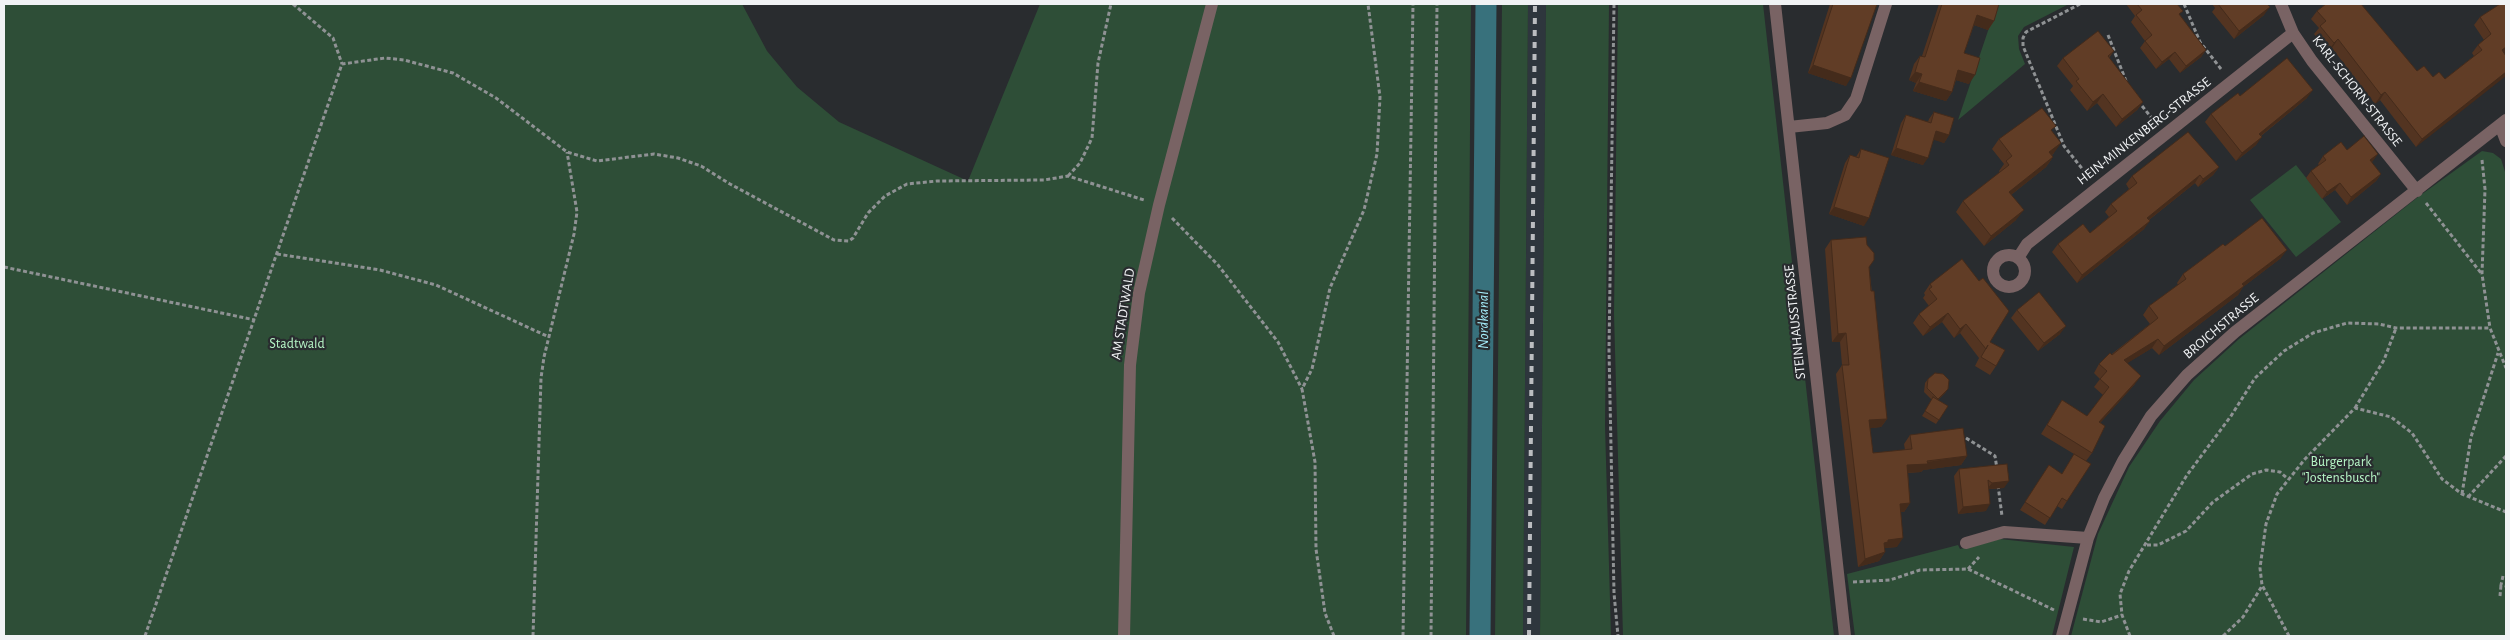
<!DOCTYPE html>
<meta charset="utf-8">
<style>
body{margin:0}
#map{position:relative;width:2510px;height:640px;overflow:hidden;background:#292c2f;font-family:"Alegreya Sans",sans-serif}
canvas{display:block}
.frame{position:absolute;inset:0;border:5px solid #f0f2f4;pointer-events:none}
</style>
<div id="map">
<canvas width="2510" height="640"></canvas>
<div class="frame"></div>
</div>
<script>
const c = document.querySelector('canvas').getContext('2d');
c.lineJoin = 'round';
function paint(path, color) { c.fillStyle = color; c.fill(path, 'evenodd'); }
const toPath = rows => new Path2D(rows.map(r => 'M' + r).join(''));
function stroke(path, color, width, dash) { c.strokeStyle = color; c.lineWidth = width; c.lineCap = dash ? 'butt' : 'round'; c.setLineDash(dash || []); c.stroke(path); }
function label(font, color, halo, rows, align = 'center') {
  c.font = font + ' "Alegreya Sans",sans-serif'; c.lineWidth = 4.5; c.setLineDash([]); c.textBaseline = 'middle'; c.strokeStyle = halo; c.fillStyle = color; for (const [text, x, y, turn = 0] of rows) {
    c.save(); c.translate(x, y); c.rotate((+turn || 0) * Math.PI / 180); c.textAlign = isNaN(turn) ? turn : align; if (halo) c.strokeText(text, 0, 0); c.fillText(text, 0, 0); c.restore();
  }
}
const built = toPath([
 [1528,4,1546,4,1540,636,1523,636]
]);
const green = toPath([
 [4,4,742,4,767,51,797,87,839,122,968,181,1040,4,1471,4,1466,636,4,636],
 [1502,4,1528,4,1523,636,1495,636],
 [1546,4,1609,4,1605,426,1611,636,1540,636],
 [1618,4,1763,4,1834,636,1623,636,1614,314],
 [1997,4,2069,4,2024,27,2018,36,2019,49,2025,64,1958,120],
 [2482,151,2493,153,2501,159,2506,175,2506,636,2071,636,2098,534,2129,467,2160,421,2194,380,2239,339,2418,197],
 [2296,165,2341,222,2296,257,2250,200],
 [2000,539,2074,547,2052,636,1855,636,1847,574,1958,545,1960,549]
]);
const canal = toPath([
 [1480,636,1486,4]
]);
const path = toPath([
 [293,4,333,38,342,64],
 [1614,4,1609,350,1614,593,1618,636],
 [2080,4,2026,32,2023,38,2023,46,2064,146,2088,176],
 [2184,4,2200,42,2221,69],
 [2108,35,2126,81],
 [2138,101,2155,122],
 [2482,160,2485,189,2482,274,2490,328],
 [1068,176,1080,163,1092,138,1098,63,1111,4],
 [2426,203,2481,273],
 [1172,218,1218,265,1278,342,1302,389],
 [277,254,380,270,436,285,549,337],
 [4,267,255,320],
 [2355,408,2384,360,2396,328],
 [1966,438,1995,456,1997,469],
 [1998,485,2002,516],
 [2462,494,2471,437,2498,353],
 [2468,497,2506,456],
 [2147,545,2158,545,2186,531,2213,502,2252,474,2266,470,2280,472,2288,479],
 [1968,569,1979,557],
 [2503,576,2501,585,2506,586],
 [1853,582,1890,580,1920,570,1968,569,2054,610],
 [2500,596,2501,585],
 [2083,619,2101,622,2122,615],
 [145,636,342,64,385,58,404,60,453,73,496,98,567,152,597,161,654,154,678,158,701,166,730,184,834,240,849,241,853,238,868,213,885,196,907,184,937,181,1044,180,1068,176,1144,200],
 [533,636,541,378,544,357,574,234,577,212,567,152],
 [1334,636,1325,613,1316,549,1315,462,1302,389,1312,369,1330,288,1364,210,1377,154,1380,97,1368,4],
 [1403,636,1413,4],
 [1431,636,1437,4],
 [2130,636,2122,615,2120,594,2129,571,2187,475,2231,416,2255,378,2284,351,2313,333,2347,323,2379,324,2396,328,2490,328,2506,368],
 [2223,636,2243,617,2262,586],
 [2289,636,2262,585,2260,568,2266,524,2277,494,2305,459,2355,408,2391,417,2412,433,2442,479,2462,494,2506,512]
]);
const minor = toPath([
 [1775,4,1845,636],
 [2281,4,2293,33,2312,61,2417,191],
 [2500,125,2506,141],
 [1789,127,1827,123,1845,115,1856,99,1886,4],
 '1993 271a16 16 0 1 1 32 0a16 16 0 1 1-32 0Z',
 [2018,258,2027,244,2293,33],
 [1966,543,2004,532,2088,538],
 [1124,636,1130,365,1139,293,1159,205,1212,4],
 [2062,636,2088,538,2104,498,2123,461,2151,416,2187,375,2235,332,2506,120]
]);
const rail = toPath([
 [1529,636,1535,4]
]);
const wall = toPath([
 [1830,4,1877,4,1846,86,1808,73],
 [1939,4,1999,4,1994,21,1988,30,1974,25,1964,53,1969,84,1956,80,1952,92,1946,101,1913,91,1916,83,1909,80,1914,64,1920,56,1922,56],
 [2126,4,2177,4,2180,15,2206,50,2201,57,2180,73,2169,59,2156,69,2140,48,2145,41,2131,22,2135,16],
 [2212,4,2267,4,2264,15,2234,39,2212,12,2215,8],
 [2317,11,2417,71,2433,77,2445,79,2474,56,2472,53,2478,45,2484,40,2474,25,2480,17,2504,53,2416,147,2380,100,2375,104,2332,48,2328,51,2314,34,2319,28,2311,19],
 [2114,51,2109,58,2143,102,2137,110,2116,127,2097,103,2087,111,2070,90,2073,86,2057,66,2063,58],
 [2240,96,2307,98,2261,136,2256,145,2236,161,2205,122,2211,114],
 [1934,112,1949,135,1944,143,1934,139,1923,165,1891,155,1901,123,1906,115,1928,122,1929,119],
 [2052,132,2054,153,2052,155,2053,157,2046,167,2011,195,2016,220,1984,246,1956,212,1963,201,2000,173,1999,171,2004,164,1992,149,1999,139],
 [1861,149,1864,226,1829,214,1845,163,1850,155,1856,157],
 [2347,150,2373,161,2371,162,2381,174,2376,181,2347,205,2335,190,2322,199,2306,178,2311,171,2319,165,2318,164,2323,156],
 [2219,167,2213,175,2198,187,2195,183,2149,220,2144,229,2077,283,2052,252,2058,244,2090,233,2109,217,2105,212,2111,204,2129,189,2126,184,2132,176],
 [1831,240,1869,267,1887,419,1881,427,1870,428,1873,453,1905,450,1904,444,1910,435,1967,456,1961,465,1923,470,1921,472,1908,473,1910,503,1904,512,1901,512,1897,547,1884,548,1885,552,1879,561,1858,567,1836,374,1842,365,1840,342,1832,342,1825,249],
 [2225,246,2281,258,2243,287,2238,295,2159,355,2152,348,2127,363,2135,384,2100,423,2092,453,2086,461,2067,501,2062,509,2057,506,2045,525,2020,510,2049,465,2062,474,2074,454,2041,434,2062,400,2087,416,2103,395,2094,387,2100,379,2094,373,2099,364,2150,324,2143,315,2149,306,2178,285,2177,283,2183,274],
 [1930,284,1990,342,1996,366,1990,375,1975,366,1980,356,1979,358,1960,333,1954,338,1942,322,1923,336,1913,323,1919,314,1929,306,1923,298,1925,295,1924,293],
 [2017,310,2060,334,2038,351,2011,318],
 [1928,379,1948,389,1945,393,1938,400,1948,406,1936,424,1922,416,1932,400,1924,392,1925,383],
 [2007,464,2004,488,1989,489,1986,511,1958,514,1954,476,1959,469]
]);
const shadedWall = toPath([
 [2270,7,2264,15,2234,39,2239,31],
 [1977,15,1994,21,1988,30,1971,24],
 [2338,39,2332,48,2328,51,2334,43],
 [2506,47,2506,52,2496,58,2502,50],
 [2206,50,2201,57,2180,73,2186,66],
 [2175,52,2169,59,2156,69,2162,62],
 [1813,65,1851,78,1846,86,1808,73],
 [1958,70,1975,75,1969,84,1952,79],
 [1915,72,1922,74,1916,83,1909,80],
 [2506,72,2506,76,2416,147,2422,139],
 [1919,82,1952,92,1946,101,1913,91],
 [2313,90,2307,98,2253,142,2259,134],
 [2385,92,2380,100,2375,104,2381,95],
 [2103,94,2097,103,2087,111,2093,102],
 [2143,102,2137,110,2116,127,2122,119],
 [1936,131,1949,135,1944,143,1931,139],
 [2262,137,2256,145,2236,161,2242,153],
 [2061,143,2054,153,2042,162,2049,152],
 [1896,148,1928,158,1923,165,1891,155],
 [2378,154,2373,161,2365,167,2370,160],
 [2053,157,2046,167,2002,202,2009,192],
 [2219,167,2213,175,2198,187,2203,179],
 [2381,174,2376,181,2347,205,2351,197],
 [2200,175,2195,183,2141,226,2147,218],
 [2340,183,2335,190,2322,199,2327,192],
 [1834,207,1869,218,1864,226,1829,214],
 [2024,210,2016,220,1984,246,1991,236],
 [2150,221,2144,229,2077,283,2082,275],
 [2287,250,2281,258,2243,287,2238,295,2159,355,2164,346,2242,284],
 [1948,313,1942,322,1923,336,1930,327],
 [1966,324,1960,333,1954,338,1960,329],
 [2066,326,2060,334,2038,351,2044,343],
 [1846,333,1840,342,1832,342,1838,334],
 [2158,339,2152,348,2118,369,2124,360],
 [2141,376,2135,384,2093,431,2099,422],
 [1948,389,1945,393,1935,403,1938,399],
 [1887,419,1881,427,1863,429,1869,420],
 [1967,456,1961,465,1923,470,1921,472,1901,473,1907,465],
 [2009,481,2004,488,1987,489,1992,483],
 [1910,503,1904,512,1894,512,1900,504],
 [1990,504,1986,511,1958,514,1963,507],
 [1903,538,1897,547,1884,548,1884,543,1888,540],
 [1885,552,1879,561,1858,567,1865,559]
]);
const building = toPath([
 [1833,4,1877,4,1851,78,1813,65,1833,4],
 [1942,4,1999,4,1994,21,1977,15,1964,53,1980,58,1975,75,1958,70,1952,92,1919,82,1922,74,1915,72,1920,56,1925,57,1942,4],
 [2137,4,2177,4,2183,11,2179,14,2206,50,2186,66,2175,52,2162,62,2145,41,2152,35,2136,15,2142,10,2137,4],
 [2218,4,2267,4,2270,7,2239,31,2218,4],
 [2326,4,2361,4,2417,71,2424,66,2433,77,2439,72,2445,79,2482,50,2478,45,2491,34,2480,17,2500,4,2506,4,2506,47,2502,50,2506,56,2506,72,2422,139,2385,92,2381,95,2338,39,2334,43,2320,26,2326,21,2317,11,2326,4],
 [2098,31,2114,51,2108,56,2143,102,2122,119,2103,94,2093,102,2076,81,2079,79,2063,58,2098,31],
 [2287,58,2313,90,2259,134,2262,137,2242,153,2211,114,2238,93,2240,96,2287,58],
 [2042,108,2056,126,2051,130,2061,143,2049,152,2053,157,2009,192,2024,210,1991,236,1963,201,2009,165,2006,161,2012,156,1999,139,2042,108],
 [1934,112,1954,118,1949,135,1936,131,1928,158,1896,148,1906,115,1931,123,1934,112],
 [2188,132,2219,167,2203,179,2200,175,2147,218,2150,221,2082,275,2058,244,2083,224,2090,233,2117,211,2111,204,2137,183,2132,176,2188,132],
 [2364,136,2378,154,2370,160,2381,174,2351,197,2340,183,2327,192,2311,171,2326,160,2323,156,2341,142,2347,150,2364,136],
 [1861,149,1889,158,1869,218,1834,207,1850,155,1859,158,1861,149],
 [2262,218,2287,250,2242,284,2244,286,2164,346,2158,339,2124,360,2141,376,2099,422,2105,426,2092,453,2047,425,2062,400,2087,416,2109,387,2100,379,2107,371,2099,364,2110,353,2112,355,2158,318,2149,306,2186,279,2183,274,2223,244,2225,246,2262,218],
 [1866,237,1867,245,1874,253,1874,260,1869,267,1871,291,1874,291,1887,419,1869,420,1873,453,1912,449,1910,435,1963,428,1967,456,1927,461,1928,464,1907,465,1910,503,1900,504,1903,538,1888,540,1888,542,1884,543,1885,552,1865,559,1842,365,1849,365,1846,333,1838,334,1831,240,1866,237],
 [1962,259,1979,281,1983,278,2009,311,1990,342,2005,350,1996,366,1981,357,1988,345,1986,349,1966,324,1960,329,1948,313,1930,327,1919,314,1937,299,1929,289,1932,287,1930,284,1962,259],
 [2039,292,2066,326,2044,343,2017,310,2039,292],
 [1935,373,1943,374,1949,380,1948,389,1938,399,1927,388,1928,379,1935,373],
 [1933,397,1948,406,1939,420,1925,411,1933,397],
 [2074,454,2091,464,2067,501,2062,498,2050,518,2025,502,2049,465,2062,474,2074,454],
 [2007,464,2009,481,1992,483,1988,480,1990,504,1963,507,1959,469,2007,464]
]);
const streetNames = [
 ["KARL-SCHORN-STRASSE",2357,91,52],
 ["HEIN-MINKENBERG-STRASSE",2144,131,-38],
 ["AM STADTWALD",1123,314,-81],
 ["STEINHAUSSTRASSE",1795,322,-96],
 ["BROICHSTRASSE",2221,326,-40]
];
const parkNames = [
 ["Stadtwald",297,344],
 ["Bürgerpark",2341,462],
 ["\"Jostensbusch\"",2341,478]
];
const waterNames = [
 ["Nordkanal",1483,320,-90]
];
paint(built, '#2e363d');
paint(green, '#2e4e37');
stroke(canal, '#38717c', 21);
stroke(path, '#8f9294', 3, [4, 2.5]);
stroke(minor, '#796364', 12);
stroke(rail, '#bbbdc0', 4, [6, 6]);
paint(wall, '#533421');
paint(shadedWall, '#442b1b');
paint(building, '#613d26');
stroke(building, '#442b1b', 1);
label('14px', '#f0f2f4', '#292c2f', streetNames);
label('14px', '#b6f6c6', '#292c2f', parkNames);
label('italic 15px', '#a5edfb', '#292c2f', waterNames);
</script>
